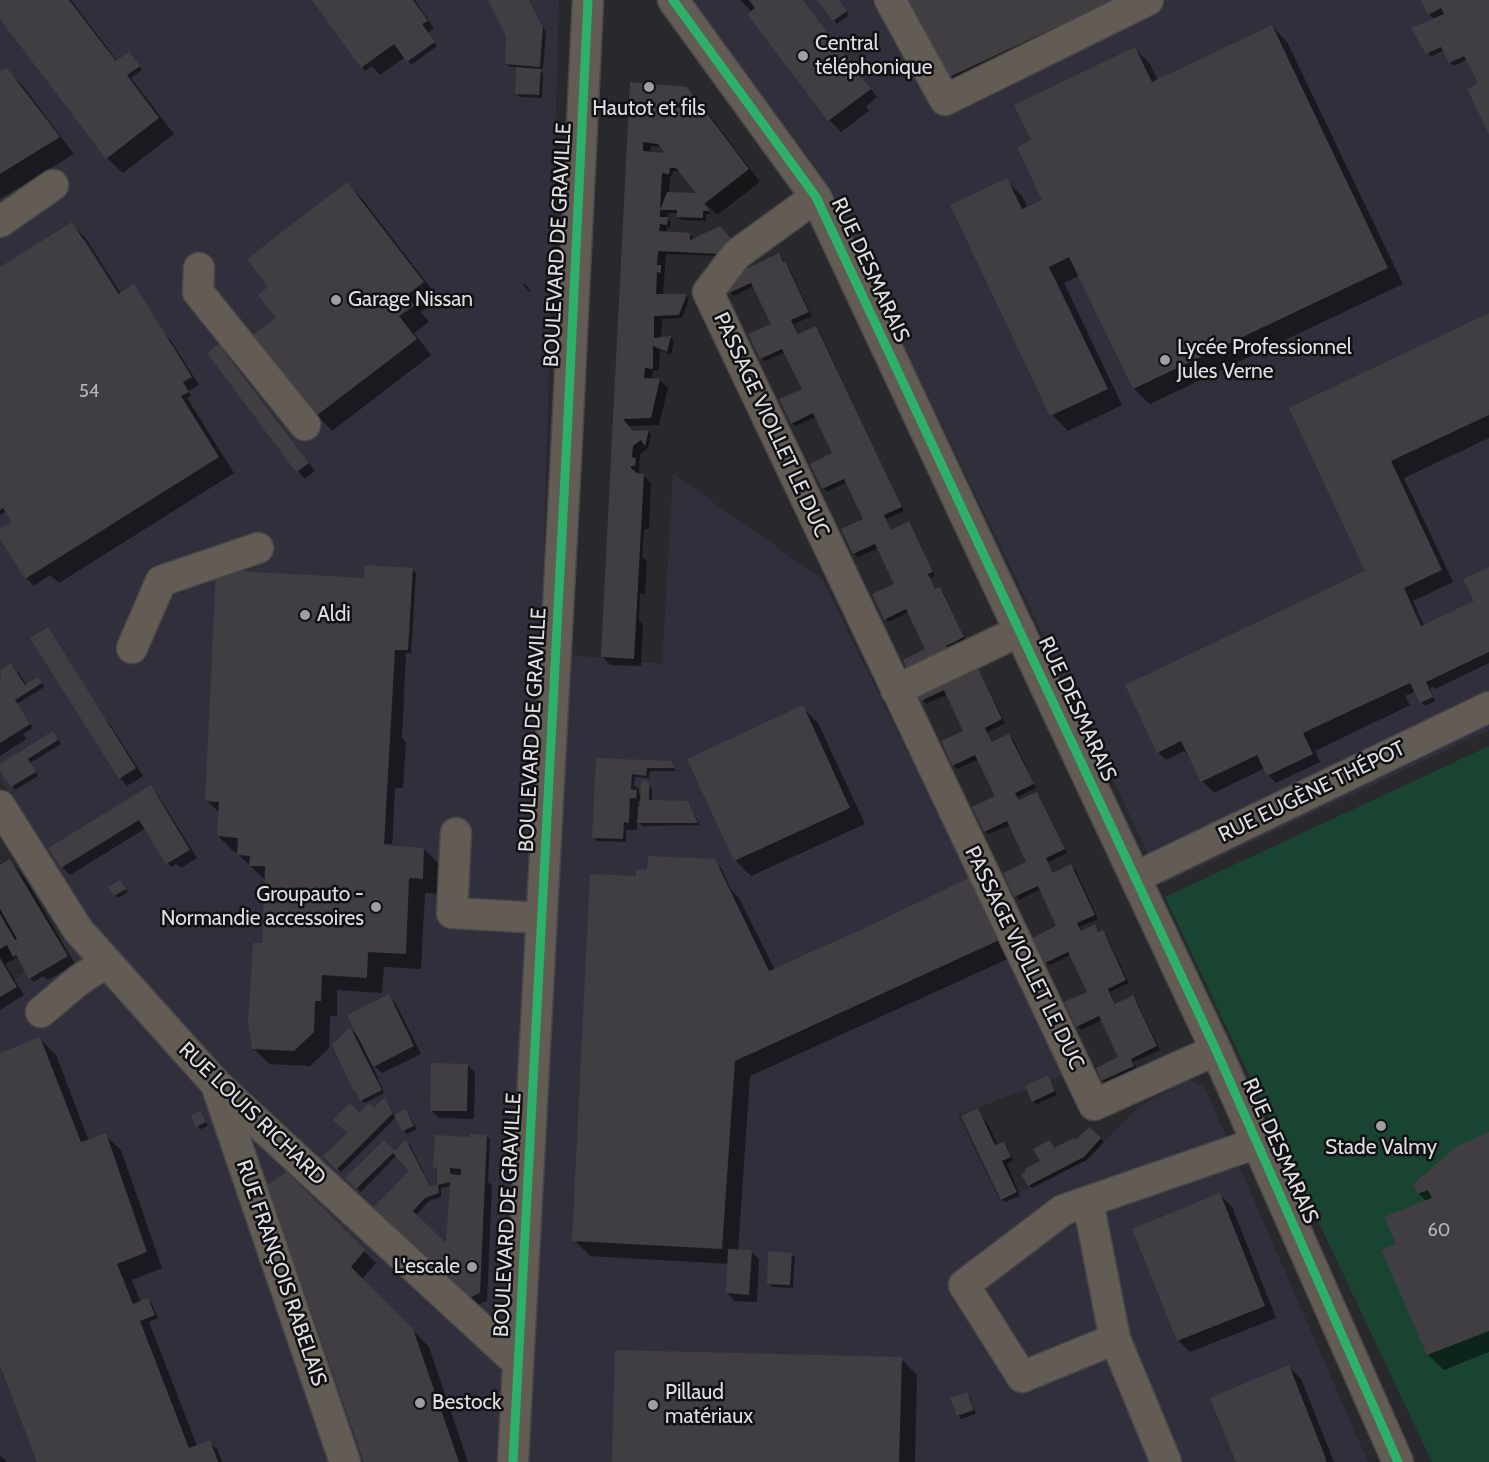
<!DOCTYPE html>
<meta charset="utf-8">
<style>
body{margin:0}
canvas{display:block;background:#29282d}
</style>
<canvas width="1489" height="1462"></canvas>
<script>
const c = document.querySelector('canvas').getContext('2d');
c.lineJoin = 'round';
function paint(path, color) { c.fillStyle = color; c.fill(path, 'evenodd'); }
const toPath = rows => new Path2D(rows.map(r => 'M' + r).join(''));
function stroke(path, color, width, dash) { c.strokeStyle = color; c.lineWidth = width; c.lineCap = dash ? 'butt' : 'round'; c.setLineDash(dash || []); c.stroke(path); }
function label(font, color, halo, rows, align = 'center') {
  c.font = font + ' Cabin,sans-serif'; c.lineWidth = 5; c.setLineDash([]); c.textBaseline = 'middle'; c.strokeStyle = halo; c.fillStyle = color; for (const [text, x, y, turn = 0] of rows) {
    c.save(); c.translate(x, y); c.rotate((+turn || 0) * Math.PI / 180); c.textAlign = isNaN(turn) ? turn : align; if (halo) c.strokeText(text, 0, 0); c.fillText(text, 0, 0); c.restore();
  }
}
const built = toPath([
 [0,0,559,0,541,652,662,664,673,474,822,579,1066,1074,958,1115,1000,1202,1085,1160,1139,1107,1189,1079,1205,1088,1368,1462,0,1462,0,992,87,919,0,779],
 [692,0,1489,0,1489,730,1163,884,821,174]
]);
const green = toPath([
 [1489,746,1489,1462,1432,1462,1165,897]
]);
const shadow = toPath([
 [0,0,71,0,118,62,132,57,142,70,131,78,174,134,123,173,107,158,0,17],
 [314,0,415,0,434,29,428,33,437,46,411,65,405,57,380,75,372,66,365,71],
 [489,0,529,0,546,32,543,69,539,69,543,74,542,98,520,97,517,94,518,67,510,67,506,63,508,36],
 [740,0,803,0,877,97,866,106,869,111,841,132,829,120,749,15,752,12],
 [818,0,838,0,849,15,837,24],
 [909,0,1163,0,962,94,946,79],
 [1422,0,1489,0,1489,131,1480,84,1468,59,1454,66,1450,63,1444,50,1431,57,1428,53,1435,20,1429,14],
 [1272,26,1287,42,1403,284,1150,404,1134,389,1080,275,1064,283,1122,405,1068,431,1052,415,952,206,1006,180,1022,196,1028,208,1044,200,1033,140,1134,48,1150,64,1158,81],
 [7,70,23,86,74,154,0,199,0,74],
 [631,83,686,89,699,101,760,182,717,215,705,203,703,204,711,214,706,214,706,221,682,220,678,217,678,213,668,213,667,219,671,222,670,228,667,227,667,233,690,234,693,238,693,240,723,256,666,254,663,295,686,295,689,298,682,318,662,319,661,339,671,338,674,341,671,355,660,350,659,370,653,371,652,380,660,380,668,388,659,425,629,426,634,432,648,431,651,434,648,448,640,454,639,475,643,475,651,483,649,529,644,529,642,557,647,562,645,594,640,594,639,620,643,625,641,666,610,665,603,657],
 [651,146,662,147,668,155,650,153],
 [673,171,680,171,699,195,669,193,670,176,672,176],
 [347,184,363,200,439,299,421,312,429,322,414,333,431,355,332,431,317,415,278,318,270,287],
 [72,224,87,240,121,294,134,286,166,335,170,339,199,385,189,391,191,396,187,398,234,473,59,583,50,575,34,586,26,578,0,537,0,531,17,528,7,511,0,515,0,269],
 [81,240,85,240,143,332],
 [779,255,788,266,812,316,794,324,799,335,816,327,819,331,904,511,886,519,892,531,909,523,912,527,935,576,930,578,936,590,939,588,943,592,966,641,948,650,927,650,909,612,889,622,885,619,896,585,879,548,858,557,854,554,848,542,865,519,847,482,827,492,823,488,834,454,816,417,795,426,792,423,804,390,786,352,765,361,761,358,773,324,754,286,734,296,730,292],
 [524,283,528,287,531,291,529,292,523,284],
 [1489,315,1489,438,1404,478,1453,582,1413,601,1424,626,1475,602,1489,568,1489,663,1435,689,1433,687,1430,689,1435,701,1425,706,1421,702,1416,691,1405,696,1410,705,1315,751,1320,762,1276,783,1268,775,1265,768,1214,793,1202,781,1189,754,1188,755,1184,751,1166,760,1158,752,1367,572,1290,409],
 [219,346,227,354,315,471,305,479,298,471,209,353],
 [412,569,416,573,411,653,406,653,402,738,406,742,403,788,395,788,392,848,424,849,440,865,438,894,425,893,421,969,384,967,382,993,337,990,337,1016,330,1016,329,1048,310,1066,269,1064,253,1048,263,945,266,881,239,855,239,852,234,852,218,836,220,813,206,800,368,580],
 [368,843,392,844,392,847],
 [11,665,19,673,27,686,41,682,44,687,17,704,33,728,23,734,26,739,0,756,0,681,3,679,0,672],
 [978,670,981,674,1005,723,987,732,993,743,1009,735,1013,739,1036,788,1018,797,1020,801,1037,794,1040,797,1067,853,1048,862,1054,874,1071,866,1075,869,1098,919,1079,927,1082,932,1095,926,1100,933,1102,932,1106,935,1129,983,1110,992,1114,1001,1116,1005,1133,997,1136,1000,1160,1050,1133,1062,1137,1069,1106,1084,1103,1081,1097,1069,1120,1058,1102,1020,1081,1030,1077,1026,1089,992,1071,955,1050,965,1046,962,1058,927,1041,889,1019,900,1016,896,1028,863,1010,825,989,834,985,831,997,797,979,759,957,769,954,766,943,742,965,731,948,694,926,704,923,700,917,689,952,678,954,682],
 [802,707,818,723,865,824,751,876,735,860],
 [105,719,109,723,143,776,127,786,120,778],
 [56,736,61,744,30,763,38,776,15,790,0,766],
 [597,759,670,763,676,771,650,771,649,778,635,777,634,785,639,790,639,793,642,797,645,782,652,789,652,801,688,803,691,807,700,825,642,826,637,821,637,830,626,830,626,842,597,841,594,837],
 [638,801,642,801,641,809,638,809],
 [151,787,158,795,197,858,181,868,176,864,171,867,146,828,70,875,62,867],
 [10,860,25,879,75,964,48,980,43,976,34,982,30,978,19,958,17,959,16,958,5,964,24,995,0,1010,0,867],
 [714,861,722,869,731,890,739,898,775,970,975,877,1021,953,750,1076,738,1251,751,1252,759,1259,757,1302,735,1301,727,1293,729,1264,590,1256,574,1240,640,878,649,872],
 [123,886,128,892,118,898,115,895],
 [389,996,396,1004,421,1054,382,1073,372,1064,384,1093,365,1103,361,1100,350,1029,361,1039],
 [40,1039,56,1055,89,1141,105,1135,121,1150,162,1268,132,1280,141,1303,148,1300,152,1304,158,1318,149,1322,197,1446,209,1442,217,1449,222,1462,39,1462,0,1361,0,1055],
 [468,1065,475,1073,474,1119,439,1118,431,1110],
 [1047,1077,1051,1081,1057,1095,1037,1104,1033,1101],
 [385,1099,388,1102,395,1116,406,1111,409,1114,417,1129,407,1134,404,1130,397,1116,341,1172,325,1156,349,1133,360,1115,374,1110],
 [977,1110,989,1126,998,1146,1003,1143,1007,1147,1013,1160,1007,1164,1020,1196,1005,1202,1002,1199],
 [200,1113,208,1126,201,1129,197,1126],
 [1090,1129,1104,1142,1087,1160,1032,1188,1029,1185,1042,1162,1049,1142,1055,1149,1076,1142],
 [1489,1134,1489,1352,1444,1370,1428,1355,1398,1245,1427,1202,1418,1193],
 [487,1136,490,1140,488,1182,492,1186,487,1301,475,1306,376,1207,411,1171,397,1155,361,1192,347,1178,384,1142,395,1153,406,1142,410,1145,431,1187,438,1186,439,1171,435,1167],
 [451,1186,447,1247,416,1215,429,1201,441,1197,441,1188],
 [286,1174,376,1263,362,1279,429,1347,468,1462,365,1462],
 [1220,1195,1232,1207,1276,1318,1190,1352,1178,1340],
 [791,1254,795,1257,793,1288,772,1287,768,1283],
 [901,1359,917,1375,915,1462,613,1462],
 [1289,1367,1301,1379,1334,1462,1237,1462],
 [966,1394,970,1397,976,1414,961,1419,958,1415],
 [0,1455,7,1462,0,1462]
]);
const building = toPath([
 [0,0,69,0,116,61,129,52,140,66,127,75,159,118,106,159,0,19],
 [312,0,413,0,428,21,422,24,435,42,407,62,394,44,361,68],
 [488,0,529,0,543,27,540,67,505,64,506,36],
 [749,0,803,0,871,89,828,121,747,14,755,8],
 [817,0,839,0,847,11,833,21],
 [907,0,1114,0,945,79],
 [1421,0,1489,0,1489,134,1467,89,1478,83,1464,56,1449,63,1441,47,1426,54,1411,28,1444,14,1441,8,1428,15],
 [1272,25,1388,268,1133,389,1069,257,1049,267,1108,389,1050,416,950,205,1007,178,1022,209,1042,200,1017,147,1031,140,1014,105,1135,47,1152,82],
 [516,67,541,69,539,95,515,94],
 [7,68,60,137,0,174,0,72],
 [630,82,687,87,749,169,704,204,710,211,703,211,703,218,677,217,677,210,660,210,660,217,668,217,667,225,660,224,659,231,690,233,690,240,720,226,733,241,719,254,658,251,657,265,661,265,661,273,657,272,656,294,687,294,679,315,654,316,654,338,671,336,667,352,653,346,653,369,645,368,644,378,660,379,651,418,623,419,633,431,649,430,645,446,641,440,633,446,632,457,636,458,635,466,631,466,631,468,637,473,644,474,634,659,601,657],
 [643,142,658,144,665,153,643,151],
 [670,168,676,168,696,193,667,192,660,210,662,173,669,174],
 [347,182,424,282,407,295,414,306,399,316,417,339,316,416,253,335,276,318,258,295,268,287,247,259],
 [72,222,118,294,134,284,192,377,183,382,189,392,181,396,219,457,25,579,0,539,0,529,12,522,3,508,0,510,0,267],
 [779,253,783,262,785,261,809,312,791,320,798,334,816,326,902,507,884,515,891,530,909,521,933,572,928,574,935,589,940,587,964,637,946,646,949,654,909,673,903,660,925,649,906,609,884,620,872,594,894,584,875,544,853,554,847,542,841,529,863,519,844,479,822,489,810,464,832,453,813,413,791,424,779,399,802,389,782,349,760,359,748,334,771,324,751,283,729,293,723,280],
 [1489,313,1489,415,1391,461,1442,570,1404,588,1421,626,1474,601,1463,579,1489,567,1489,652,1426,682,1433,697,1420,703,1410,683,1303,733,1313,754,1267,776,1257,755,1201,782,1181,741,1157,753,1125,685,1365,571,1289,408],
 [219,344,309,463,296,472,207,353],
 [365,565,413,568,408,650,395,650,384,845,424,848,423,879,409,878,406,954,368,952,367,978,322,975,321,1001,315,1001,314,1032,294,1051,252,1049,248,1022,253,943,262,943,265,866,249,866,250,856,237,855,238,838,217,836,219,802,205,801,216,570,364,578],
 [48,627,136,768,119,779,30,638],
 [11,663,25,685,38,677,42,683,15,700,30,724,0,743,0,679,1,679,0,671],
 [978,668,1002,719,985,728,992,742,1009,734,1034,784,1015,793,1019,800,1037,792,1065,849,1046,858,1053,873,1071,864,1095,915,1077,923,1081,931,1095,924,1098,932,1103,930,1126,980,1108,989,1111,996,1115,1004,1133,995,1157,1046,1131,1059,1134,1066,1101,1081,1096,1068,1118,1057,1099,1016,1076,1027,1064,1002,1087,992,1068,952,1045,963,1033,938,1056,926,1038,886,1014,897,1003,873,1026,862,1007,821,984,832,972,807,995,796,975,755,952,766,941,741,963,731,944,690,921,701,915,688,949,672,953,681],
 [803,705,850,808,734,861,687,759],
 [53,731,58,740,28,759,36,772,11,787,0,771,0,764],
 [596,758,671,761,674,768,647,768,646,776,632,774,631,789,637,790,636,798,630,798,629,823,624,822,623,839,592,838],
 [641,780,646,780,649,784,649,800,688,801,698,823,637,823,638,808,640,807],
 [151,785,190,850,166,864,139,820,61,868,48,848],
 [648,856,715,859,769,971,871,925,975,875,1006,937,735,1061,722,1249,572,1241,590,874,636,876,636,869,647,870],
 [10,859,68,956,29,979,16,955,13,957,7,945,0,949,0,914,15,940,17,939,0,909,0,865],
 [120,880,126,889,114,896,108,887],
 [0,958,17,987,0,997],
 [389,994,414,1046,373,1067,347,1015],
 [350,1027,382,1090,360,1101,355,1090,353,1090,332,1045],
 [40,1037,81,1142,106,1133,147,1252,117,1264,133,1304,148,1298,155,1315,140,1321,189,1448,210,1440,218,1462,37,1462,0,1365,0,1053],
 [431,1063,468,1064,467,1111,430,1111],
 [1048,1075,1055,1091,1032,1102,1025,1086],
 [385,1097,393,1113,336,1170,323,1156,347,1133,333,1120,350,1103,359,1113,369,1103,374,1108],
 [978,1108,995,1145,1004,1142,1011,1157,1002,1161,1017,1192,1001,1200,961,1116],
 [406,1109,414,1126,402,1131,394,1115],
 [200,1111,206,1122,196,1127,191,1116],
 [1090,1127,1101,1138,1084,1157,1028,1186,1021,1174,1026,1171,1025,1169,1040,1161,1033,1149,1050,1140,1054,1148,1074,1138,1075,1140],
 [1489,1132,1489,1331,1427,1355,1381,1250,1396,1244,1384,1217,1432,1198,1428,1190,1417,1194,1413,1184,1457,1146],
 [470,1134,487,1135,480,1293,466,1299,374,1207,409,1171,393,1153,356,1189,345,1178,384,1140,395,1151,406,1140,430,1186,437,1185,437,1168,433,1167,435,1135,470,1137],
 [450,1168,461,1169,461,1175,450,1174],
 [450,1182,446,1243,413,1211,425,1198,439,1193,438,1185],
 [287,1172,365,1250,351,1267,413,1329,459,1462,364,1462,267,1185],
 [1220,1193,1265,1306,1177,1341,1132,1229],
 [728,1249,752,1250,749,1295,726,1293],
 [768,1251,792,1253,790,1285,767,1284],
 [615,1350,902,1357,899,1462,612,1462],
 [1289,1365,1326,1459,1326,1462,1236,1462,1210,1398],
 [967,1392,974,1410,957,1416,950,1398]
]);
const minor = toPath([
 [673,0,816,197,1216,1050,1398,1462],
 [890,0,945,100,1148,0],
 [816,197,737,254,708,292,1094,1105,1216,1050],
 [0,222,53,185],
 [199,268,198,292,305,425],
 [132,648,161,581,258,548],
 [896,690,1020,631],
 [0,806,78,930,216,1084,518,1363],
 [456,833,452,913,541,918],
 [1136,877,1489,707],
 [41,1012,79,980,107,962],
 [217,1087,345,1462],
 [1088,1202,1115,1339],
 [513,1462,566,457,588,0],
 [1166,1462,1115,1339,1022,1377,964,1285,1063,1210,1257,1143]
]);
const cycleway = toPath([
 [673,0,816,197,1216,1050,1398,1462],
 [513,1462,566,457,588,0]
]);
const markers = [
 [803,56,6,"#9f9ea3"],
 [649,87,6,"#9f9ea3"],
 [336,300,6,"#9f9ea3"],
 [1165,360,6,"#9f9ea3"],
 [305,615,6,"#9f9ea3"],
 [376,907,6,"#9f9ea3"],
 [1381,1126,6,"#9f9ea3"],
 [472,1267,6,"#9f9ea3"],
 [420,1403,6,"#9f9ea3"],
 [653,1405,6,"#9f9ea3"]
];
const numberNames = [
 ["54",89,392],
 ["60",1439,1231]
];
const poiNames = [
 ["Central",815,44],
 ["téléphonique",815,68],
 ["Hautot et fils",649,109,"center"],
 ["Garage Nissan",348,300],
 ["Lycée Professionnel",1177,348],
 ["Jules Verne",1177,372],
 ["Aldi",317,615],
 ["Groupauto -",364,895,"right"],
 ["Normandie accessoires",364,919,"right"],
 ["Stade Valmy",1381,1148,"center"],
 ["L'escale",460,1267,"right"],
 ["Pillaud",665,1393],
 ["matériaux",665,1417],
 ["Bestock",432,1403]
];
const streetNames = [
 ["BOULEVARD DE GRAVILLE",558,245,-87],
 ["RUE DESMARAIS",870,270,65],
 ["PASSAGE VIOLLET LE DUC",771,425,65],
 ["RUE DESMARAIS",1077,709,65],
 ["BOULEVARD DE GRAVILLE",533,730,-87],
 ["RUE EUGÈNE THÉPOT",1312,792,-26],
 ["PASSAGE VIOLLET LE DUC",1024,958,64],
 ["RUE LOUIS RICHARD",252,1114,44],
 ["RUE DESMARAIS",1280,1151,66],
 ["BOULEVARD DE GRAVILLE",508,1215,-87],
 ["RUE FRANÇOIS RABELAIS",281,1273,71]
];
paint(built, '#312f3b');
paint(green, '#184431');
paint(shadow, '#0007');
paint(building, '#403e42');
stroke(minor, '#474649', 33);
stroke(minor, '#625c54', 30);
stroke(cycleway, '#2db169', 9);
for (const [x, y, r, color] of markers) { const dot = new Path2D(); dot.arc(x, y, r, 0, 2 * Math.PI); c.fillStyle = color; c.fill(dot); stroke(dot, '#111114', 2); }
label('18px', '#b7b6bb', null, numberNames);
label('21px', '#dfdee3', '#111114', poiNames, 'left');
label('21px', '#dfdee3', '#111114', streetNames);
</script>
